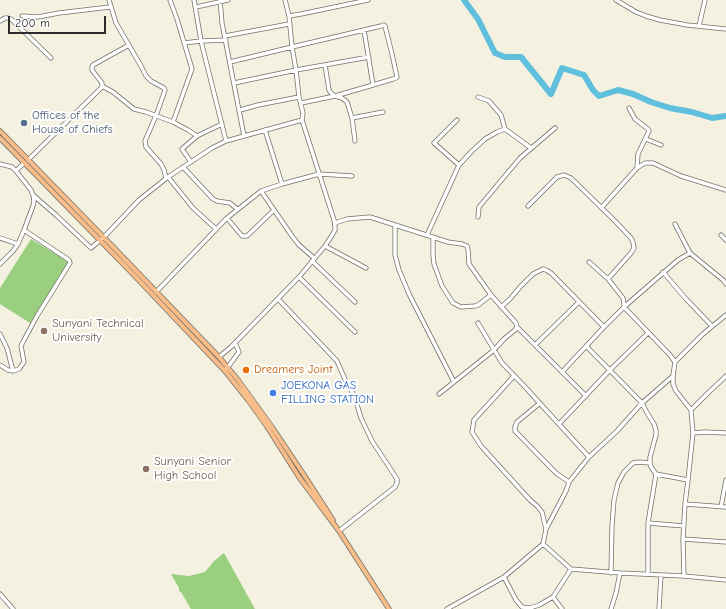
<!DOCTYPE html>
<style>
body{margin:0}
#map{position:relative;width:726px;height:609px;overflow:hidden;background:#f5f1e0;font-family:"Comic Neue",sans-serif}
canvas{display:block}
.scale{position:absolute;left:8px;top:16px;width:98px;height:18px;box-sizing:border-box;border:2px solid #2b2b2b;border-top:0;padding-left:5px;font-size:12px;line-height:14px;white-space:nowrap;color:#2b2b2b;-webkit-text-stroke:3px #fff;paint-order:stroke}
</style>
<div id="map">
<canvas width="726" height="609"></canvas>
<div class="scale">200 m</div>
</div>
<script>
const c = document.querySelector('canvas').getContext('2d');
c.lineJoin = 'round';
function paint(path, color) { c.fillStyle = color; c.fill(path, 'evenodd'); }
const toPath = rows => new Path2D(rows.map(r => 'M' + r).join(''));
function stroke(path, color, width, dash) { c.strokeStyle = color; c.lineWidth = width; c.lineCap = dash ? 'butt' : 'round'; c.setLineDash(dash || []); c.stroke(path); }
function label(font, color, halo, rows, align = 'center') {
  c.font = font + ' "Comic Neue",sans-serif'; c.lineWidth = 4; c.setLineDash([]); c.textBaseline = 'middle'; c.strokeStyle = halo; c.fillStyle = color; for (const [text, x, y, turn = 0] of rows) {
    c.save(); c.translate(x, y); c.rotate((+turn || 0) * Math.PI / 180); c.textAlign = isNaN(turn) ? turn : align; if (halo) c.strokeText(text, 0, 0); c.fillText(text, 0, 0); c.restore();
  }
}
const green = toPath([
 [31,239,69,262,30,323,0,304,0,288],
 [224,553,255,609,191,609,181,592,179,591,179,588,171,574,189,576,205,572,214,561]
]);
const river = toPath([
 [464,0,478,19,495,53,505,57,521,57,551,94,562,68,584,75,593,90,599,96,618,90,633,94,651,102,670,108,692,112,712,118,726,116]
]);
const minor = toPath([
 [109,0,116,23,141,66,146,76,151,81,164,88,165,90,157,113,145,141,146,147,161,164,164,170,166,178],
 [170,0,177,19,192,69,173,122,188,130,197,136],
 [194,0,201,41,226,141],
 [285,0,289,16,292,47,381,26,384,25,385,26,392,54,397,77,396,78,393,79,373,85],
 [616,0,636,12,646,16,660,20,687,25,726,29],
 [196,7,228,0],
 [22,16,38,17,59,13,110,7],
 [289,16,301,14,368,0],
 [0,21,5,18,8,18,11,19,51,58],
 [699,26,705,0],
 [225,36,289,24],
 [184,43,201,41,226,40],
 [230,62,292,47,296,70,299,97,303,113,302,120],
 [325,65,329,90,331,93,335,96,342,98,347,102,352,118,355,141],
 [234,83,296,70,369,57],
 [102,86,113,92,134,109,146,112,173,122],
 [478,97,489,101,501,115,505,129,531,148],
 [301,103,335,96,373,85,364,30],
 [629,108,635,119,648,129,649,131,638,154,637,168],
 [240,110,258,105,299,97],
 [352,118,383,112],
 [457,120,434,143,459,165],
 [265,130,282,184],
 [646,139,661,145],
 [28,160,101,88,102,86,102,83,92,70,92,67,93,65,129,45],
 [191,162,182,149,197,136,222,124],
 [0,164,12,167,16,171],
 [183,167,213,199,217,201,230,203,237,209],
 [168,177,193,208,216,229],
 [261,191,292,236,299,245,314,258],
 [33,195,56,215,91,248,104,237,139,200,168,177,212,148,226,141,244,136],
 [528,206,557,177,564,175,571,178,615,221,631,238,633,242,634,248,631,253,608,279],
 [602,207,637,168,645,163,653,163,681,176,726,190],
 [478,217,479,207,520,158,555,128],
 [227,218,242,236,247,236,274,210],
 [335,223,347,219,370,217,448,242,462,244,467,246,468,250,469,264,491,295,516,323,517,327,515,330,504,339,494,350,439,394],
 [675,224,690,253,723,280,726,284],
 [395,226,395,255,399,270,409,294,454,382],
 [427,235,459,165,472,151,485,139,497,132,505,129],
 [721,235,726,240],
 [433,237,433,255,434,264,442,286,453,303,461,307,475,306,478,305,491,295],
 [0,238,18,244],
 [325,246,366,268],
 [312,261,355,302],
 [589,262,608,279,623,298,624,304,624,307,670,355,675,362,673,376,673,384,676,391,691,410,693,433,688,480,685,504,683,539,684,576],
 [0,264,13,251,18,244,24,230,33,206,34,201,33,195,31,190,16,171,24,163],
 [663,272,686,299,712,326],
 [299,277,355,332],
 [156,292,227,218,261,191,282,184,319,174,352,176],
 [278,299,337,361,347,384,354,395,361,418,372,441,397,479,397,483,395,487,339,531],
 [501,307,510,299,520,287,533,274,543,269,546,270,551,273,604,327],
 [478,323,502,363,528,390,535,398,589,457],
 [517,327,586,396],
 [0,334,7,348,13,371],
 [535,345,579,302],
 [586,346,642,403,646,411,654,424,656,430,656,435,650,457,650,463,651,467,656,474,688,480],
 [219,357,231,347,299,277,325,246,331,237,335,230,335,226,334,220,302,120,244,136,222,23,220,0],
 [675,362,703,334,726,315],
 [0,365,8,370,13,371,19,369,24,362,21,346,24,340,37,316,70,263,69,260,24,230],
 [225,371,239,352,235,343],
 [562,372,604,327,624,307,678,260,690,253],
 [514,376,474,420,472,432,481,446,530,500,537,506,542,512,546,529],
 [540,403,517,422,515,427,515,431,556,473,569,482],
 [691,410,708,393,726,376],
 [559,424,610,370,648,333],
 [693,433,705,432,726,433],
 [685,504,726,507],
 [721,507,726,480],
 [648,523,684,526],
 [683,539,726,542],
 [543,544,571,569,620,573,684,576,726,580],
 [611,573,612,526,614,500,618,483,624,472,633,463,639,462,650,463],
 [648,574,648,523,656,474],
 [504,577,543,544,546,529,566,491,569,482,589,457,617,431,642,403,673,376],
 [0,594,13,609],
 [553,597,562,609],
 [447,609,504,577,516,600,522,607,530,608,539,605,553,597,571,569],
 [611,609,616,593,620,573],
 [659,609,661,575]
]);
const major = toPath([
 [0,131,118,252,219,357,238,380,272,427,306,478,333,520],
 [0,138,132,273,225,371,248,400,266,425,299,477,339,531,389,609]
]);
const markers = [
 [24,123,4,"#5c6f8a"],
 [44,331,4,"#8d6e63"],
 [246,370,4,"#e8710a"],
 [273,393,4,"#3f7fe0"],
 [146,469,4,"#8d6e63"]
];
const serviceNames = [
 ["Offices of the",32,116],
 ["House of Chiefs",32,130]
];
const educationNames = [
 ["Sunyani Technical",52,324],
 ["University",52,338],
 ["Sunyani Senior",154,462],
 ["High School",154,476]
];
const foodNames = [
 ["Dreamers Joint",254,370]
];
const shopNames = [
 ["JOEKONA GAS",281,386],
 ["FILLING STATION",281,400]
];
paint(green, '#9acf80');
stroke(river, '#5fbfdd', 6);
stroke(minor, '#72706a', 5);
stroke(major, '#72706a', 5.5);
stroke(minor, '#fff', 3.5);
stroke(major, '#f8bd89', 4);
for (const [x, y, r, color] of markers) { const dot = new Path2D(); dot.arc(x, y, r, 0, 2 * Math.PI); c.fillStyle = color; c.fill(dot); stroke(dot, '#fff', 1.5); }
label('12px', '#4e5e75', '#fff', serviceNames, 'left');
label('12px', '#785e54', '#fff', educationNames, 'left');
label('12px', '#c56008', '#fff', foodNames, 'left');
label('12px', '#366cbe', '#fff', shopNames, 'left');
</script>
